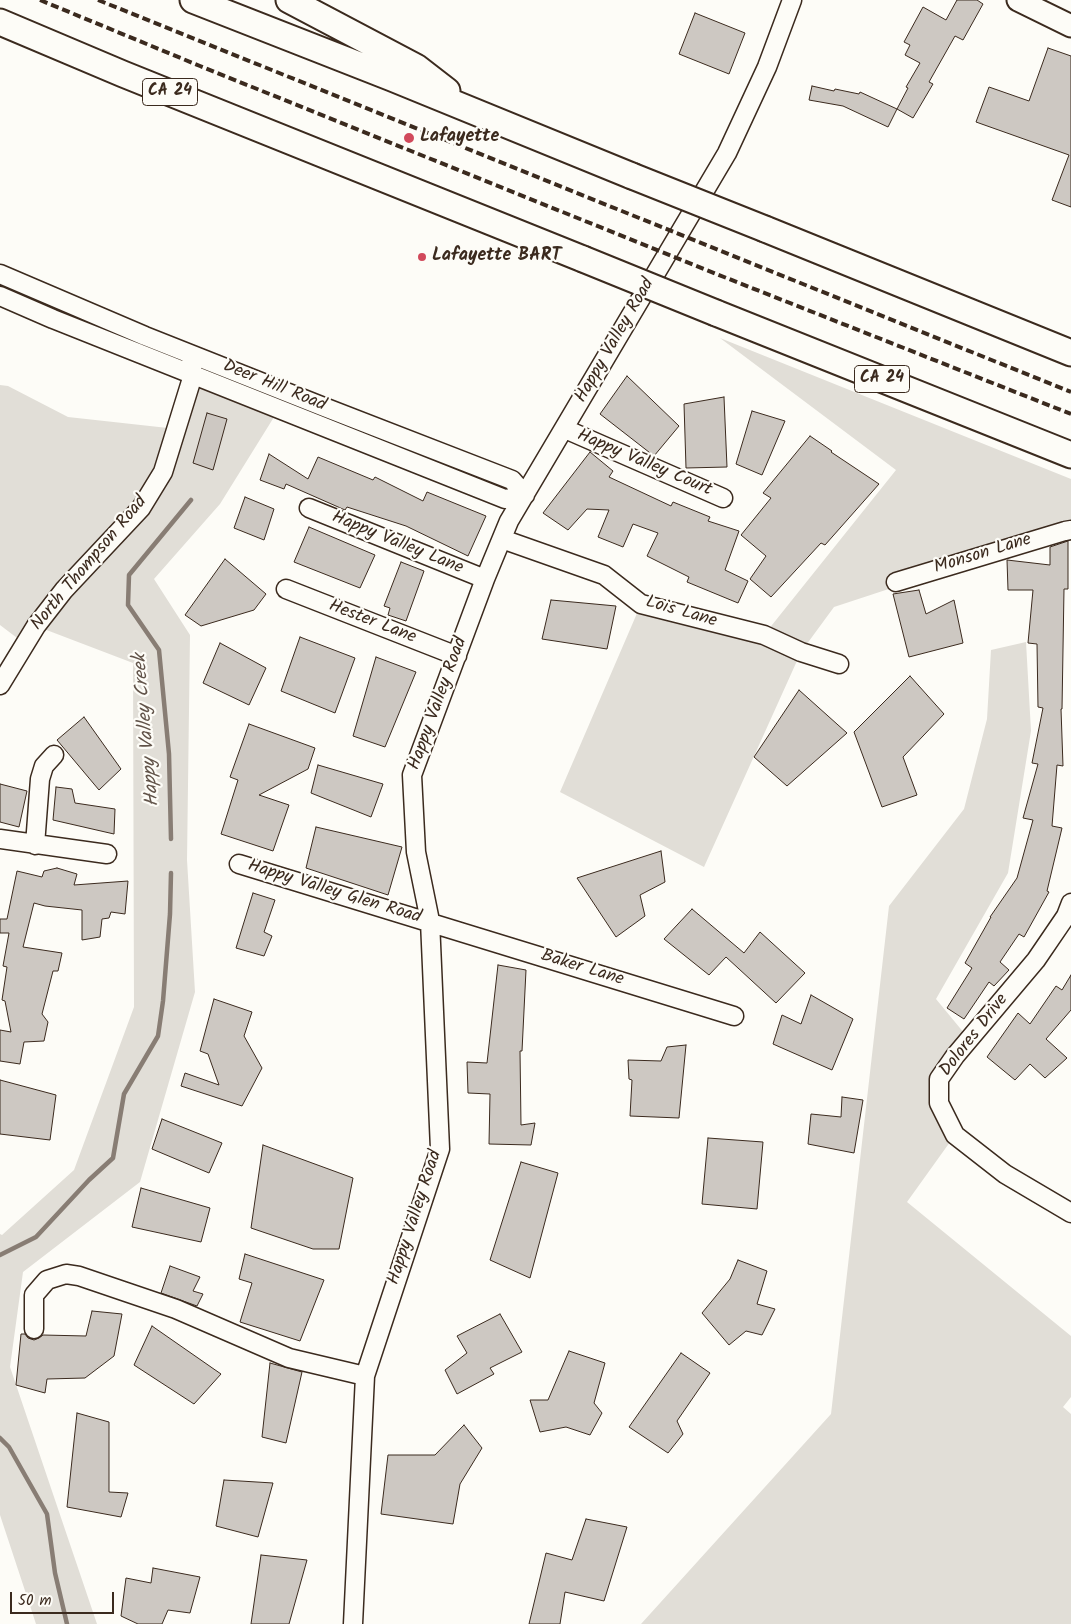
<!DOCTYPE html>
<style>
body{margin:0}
#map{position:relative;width:1071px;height:1624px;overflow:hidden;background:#fdfcf7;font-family:Kalam,sans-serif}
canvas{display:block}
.scale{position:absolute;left:10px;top:1592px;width:104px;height:22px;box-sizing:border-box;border:2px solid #3b2a1e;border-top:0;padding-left:6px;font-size:15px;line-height:18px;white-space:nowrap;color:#3b2a1e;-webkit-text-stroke:4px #fdfcf7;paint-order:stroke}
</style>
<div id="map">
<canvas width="1071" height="1624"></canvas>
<div class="scale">50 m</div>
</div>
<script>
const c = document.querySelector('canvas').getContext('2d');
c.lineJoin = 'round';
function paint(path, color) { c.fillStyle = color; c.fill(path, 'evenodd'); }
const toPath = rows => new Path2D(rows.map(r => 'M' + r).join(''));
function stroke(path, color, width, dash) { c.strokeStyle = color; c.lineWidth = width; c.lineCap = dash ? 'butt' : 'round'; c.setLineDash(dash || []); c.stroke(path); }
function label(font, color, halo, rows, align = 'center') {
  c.font = font + ' Kalam,sans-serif'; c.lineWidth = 4.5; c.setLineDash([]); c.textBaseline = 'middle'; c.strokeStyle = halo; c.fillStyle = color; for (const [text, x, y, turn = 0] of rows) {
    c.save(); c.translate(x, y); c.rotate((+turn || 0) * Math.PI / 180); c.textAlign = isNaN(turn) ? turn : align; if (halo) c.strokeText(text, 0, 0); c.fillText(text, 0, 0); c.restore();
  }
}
const green = toPath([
 [720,338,1071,479,1071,531,1065,531,834,607,801,652,704,867,560,792,641,604,764,635,896,470],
 [193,375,279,409,220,504,154,579,190,635,187,860,195,992,140,1182,23,1272,10,1367,97,1624,36,1624,0,1515,0,1234,2,1235,74,1170,134,1007,133,663,36,626,25,644,0,625,0,385,8,386,68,417,177,429],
 [1026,642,1031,731,1008,873,936,999,969,1039,939,1079,955,1135,907,1202,1071,1336,1071,1397,1063,1407,1071,1414,1071,1624,641,1624,831,1414,889,906,964,809,987,719,991,650]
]);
const stream = toPath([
 [171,839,169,754,159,650,128,605,129,575,191,500],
 [0,1255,36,1237,89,1180,113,1158,124,1094,158,1036,163,1001,170,914,171,873],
 [0,1438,9,1447,47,1514,55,1573,67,1624]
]);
const building = toPath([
 [957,0,977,0,983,4,963,40,955,36,929,82,933,84,913,118,897,109,908,88,906,87,920,63,905,55,910,45,904,42,923,7,946,20,957,0],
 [695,13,745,33,729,74,679,54,695,13],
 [1048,48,1071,56,1071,207,1052,200,1069,155,976,122,989,87,1029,101,1048,48],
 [812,86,834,91,835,89,859,94,860,92,897,109,888,127,843,106,809,100,812,86],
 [627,376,679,426,654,456,600,414,627,376],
 [724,397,727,467,686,468,684,404,724,397],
 [752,411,785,421,762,475,736,464,752,411],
 [207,413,227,419,213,470,193,463,207,413],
 [810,436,832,451,831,452,879,484,825,545,821,543,771,597,750,579,766,556,741,535,771,498,763,493,810,436],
 [590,452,613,471,609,477,671,506,673,502,710,517,708,521,739,531,725,570,748,581,738,603,687,582,689,577,647,556,658,533,633,524,623,547,598,537,609,510,587,509,568,530,543,513,590,452],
 [269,454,308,479,318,457,373,480,375,477,423,501,427,492,486,516,468,556,406,526,347,507,345,510,286,484,284,489,260,480,269,454],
 [245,497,274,509,264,540,234,528,245,497],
 [309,527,375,555,360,588,294,562,309,527],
 [1068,541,1068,589,1064,589,1062,709,1061,709,1063,766,1057,765,1052,826,1062,828,1047,891,1049,892,1024,937,1019,934,1000,962,1009,970,994,986,989,982,964,1019,947,1008,972,968,965,963,991,917,990,917,1017,878,1033,820,1023,818,1038,764,1032,763,1043,708,1038,707,1037,644,1028,643,1033,590,1008,590,1007,560,1050,565,1050,547,1068,541],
 [225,559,266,594,254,610,201,626,185,615,225,559],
 [401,562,424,571,406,621,388,615,390,608,384,606,401,562],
 [919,590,926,614,954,600,963,643,909,657,893,594,919,590],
 [551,600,616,606,607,649,542,639,551,600],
 [300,637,355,658,335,713,281,691,300,637],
 [220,643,266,668,249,705,203,683,220,643],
 [376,657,416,672,385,747,353,736,376,657],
 [910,676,944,714,903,757,917,795,882,807,854,732,910,676],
 [799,690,847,733,787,786,754,757,799,690],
 [84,717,121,769,99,790,57,740,84,717],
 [249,724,315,748,308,769,259,795,289,805,273,851,221,834,238,780,230,777,249,724],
 [318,765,383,784,371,817,311,793,318,765],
 [0,784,27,791,19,827,0,822,0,784],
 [56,787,72,789,75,803,115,809,114,834,53,820,56,787],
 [316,827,402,847,388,895,306,868,316,827],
 [661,851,665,882,640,895,645,916,616,937,577,878,661,851],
 [57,868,77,874,74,885,128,881,125,914,111,912,109,918,102,919,100,937,82,940,82,910,45,906,34,903,23,947,62,953,58,971,53,971,42,1014,48,1022,44,1041,24,1042,20,1064,0,1061,0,1030,11,1032,5,1001,2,1000,7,967,3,966,9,933,0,933,0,919,7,919,17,871,42,877,44,871,57,868],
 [253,893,275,900,264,932,272,936,264,956,236,948,253,893],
 [692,909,744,953,760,932,805,973,776,1003,726,957,709,975,664,939,692,909],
 [498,965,526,970,522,1051,520,1051,521,1125,535,1123,531,1145,489,1144,490,1094,468,1093,467,1062,487,1063,498,965],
 [1071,975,1071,1010,1046,1039,1067,1058,1045,1078,1030,1064,1015,1080,987,1057,1018,1013,1030,1024,1056,986,1062,990,1071,975],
 [811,995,853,1019,832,1070,773,1044,782,1015,801,1024,811,995],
 [214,999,252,1012,244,1036,262,1068,242,1106,181,1086,185,1073,219,1085,208,1054,200,1051,214,999],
 [686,1045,679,1118,630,1116,632,1080,629,1079,628,1060,661,1061,667,1047,686,1045],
 [0,1080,56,1095,50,1140,0,1134,0,1080],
 [842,1097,863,1100,854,1153,808,1144,811,1114,841,1117,842,1097],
 [162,1119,222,1143,209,1173,152,1149,162,1119],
 [708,1138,763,1142,757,1209,702,1204,708,1138],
 [263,1145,353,1178,339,1249,313,1249,251,1228,263,1145],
 [521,1162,558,1173,530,1278,490,1260,521,1162],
 [141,1188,210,1208,201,1242,132,1227,141,1188],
 [245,1254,324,1280,300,1341,240,1322,252,1283,239,1279,245,1254],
 [738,1260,767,1271,757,1304,775,1309,762,1335,746,1331,729,1345,702,1313,730,1279,738,1260],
 [170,1266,200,1277,193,1291,203,1294,197,1306,161,1293,170,1266],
 [92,1311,122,1314,114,1356,85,1378,47,1379,45,1393,16,1385,21,1334,25,1334,28,1338,34,1340,39,1338,43,1335,86,1336,92,1311],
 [500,1314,522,1352,490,1368,494,1374,457,1394,445,1370,467,1353,457,1336,500,1314],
 [152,1326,221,1374,194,1404,134,1365,152,1326],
 [569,1351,605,1363,594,1403,602,1413,590,1435,566,1427,540,1432,530,1400,548,1400,569,1351],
 [681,1353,710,1373,677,1421,683,1434,668,1453,629,1427,681,1353],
 [270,1363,302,1372,286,1443,262,1437,270,1363],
 [77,1413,109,1422,109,1492,128,1493,121,1517,67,1507,77,1413],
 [464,1425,482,1448,460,1484,453,1524,381,1514,388,1455,435,1455,464,1425],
 [224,1480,273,1483,258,1537,216,1526,224,1480],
 [586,1519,627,1527,604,1601,565,1592,560,1624,529,1624,546,1553,572,1560,586,1519],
 [261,1555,307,1560,289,1624,251,1624,261,1555],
 [153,1568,200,1577,190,1613,168,1610,162,1624,138,1624,121,1616,126,1578,151,1583,153,1568]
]);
const minor = toPath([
 [0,274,145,336,324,407,512,480,525,495],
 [0,296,53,319,505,499,525,495],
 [565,429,723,498],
 [309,508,485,579],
 [502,539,604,575,641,604,764,635,801,652,839,664],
 [896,582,1065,531,1071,530],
 [286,589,457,656],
 [0,685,36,626,64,590,141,508,163,472,193,375,191,363],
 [0,839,107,854],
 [35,845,40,779,44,766,54,755],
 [239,864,734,1016],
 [1071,903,1066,916,1036,960,955,1056,939,1079,939,1103,955,1135,1005,1174,1071,1213],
 [34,1329,34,1295,47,1280,66,1274,79,1276,176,1309,289,1358,365,1376],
 [353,1624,365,1376,440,1149,430,921,416,852,412,775,485,579,509,521,727,153,767,67,792,0]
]);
const major = toPath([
 [1018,0,1071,26]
]);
const highway = toPath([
 [193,0,392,78,632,176],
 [289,0,416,67,447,91],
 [0,22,123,74,583,259],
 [765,229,1071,353],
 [716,313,1071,455]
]);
const rail = toPath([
 [40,0,200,66,724,277,1071,414],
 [98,0,1071,392]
]);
const highwayBridge = toPath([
 [632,176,765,229],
 [583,259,716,313]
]);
const markers = [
 [409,138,6,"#d1495b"],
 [422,257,5,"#d1495b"]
];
const shields = [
 [170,92,55],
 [882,379,55]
];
const shieldNames = [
 ["CA 24",170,92],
 ["CA 24",882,379]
];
const poiNames = [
 ["Lafayette",420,138],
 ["Lafayette BART",432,257]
];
const streetNames = [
 ["Happy Valley Road",616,341,-60],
 ["Deer Hill Road",274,387,22],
 ["Happy Valley Court",644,464,23],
 ["Happy Valley Lane",397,544,22],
 ["Monson Lane",983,555,-17],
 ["North Thompson Road",90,564,-50],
 ["Lois Lane",681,613,16],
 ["Hester Lane",372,623,21],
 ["Happy Valley Road",439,704,-70],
 ["Happy Valley Glen Road",334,893,17],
 ["Baker Lane",582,969,17],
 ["Dolores Drive",975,1036,-52],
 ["Happy Valley Road",416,1218,-72]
];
const waterNames = [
 ["Happy Valley Creek",148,730,-95]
];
paint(green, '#e1ded7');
stroke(stream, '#887d74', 4.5);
paint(building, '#cdc8c2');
stroke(building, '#3b2a1e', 1);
stroke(minor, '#3b2a1e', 21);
stroke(major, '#3b2a1e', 25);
stroke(highway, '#3b2a1e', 29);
stroke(minor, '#fdfcf7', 18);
stroke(major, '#fdfcf7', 21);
stroke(highway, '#fdfcf7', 25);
stroke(rail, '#3b2a1e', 4, [8, 4]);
stroke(highwayBridge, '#3b2a1e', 29, []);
stroke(highwayBridge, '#fdfcf7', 25);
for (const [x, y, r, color] of markers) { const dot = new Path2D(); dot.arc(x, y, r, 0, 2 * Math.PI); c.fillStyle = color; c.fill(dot); stroke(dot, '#fdfcf7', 2); }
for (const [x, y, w] of shields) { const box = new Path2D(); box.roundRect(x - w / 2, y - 13.5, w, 27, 4); c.fillStyle = '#fdfcf7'; c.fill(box); stroke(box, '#3b2a1e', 1); }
label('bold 16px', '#3b2a1e', null, shieldNames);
label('bold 18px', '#3b2a1e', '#fdfcf7', poiNames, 'left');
label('18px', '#3b2a1e', '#fdfcf7', streetNames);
label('italic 19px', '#615349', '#fdfcf7', waterNames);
</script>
